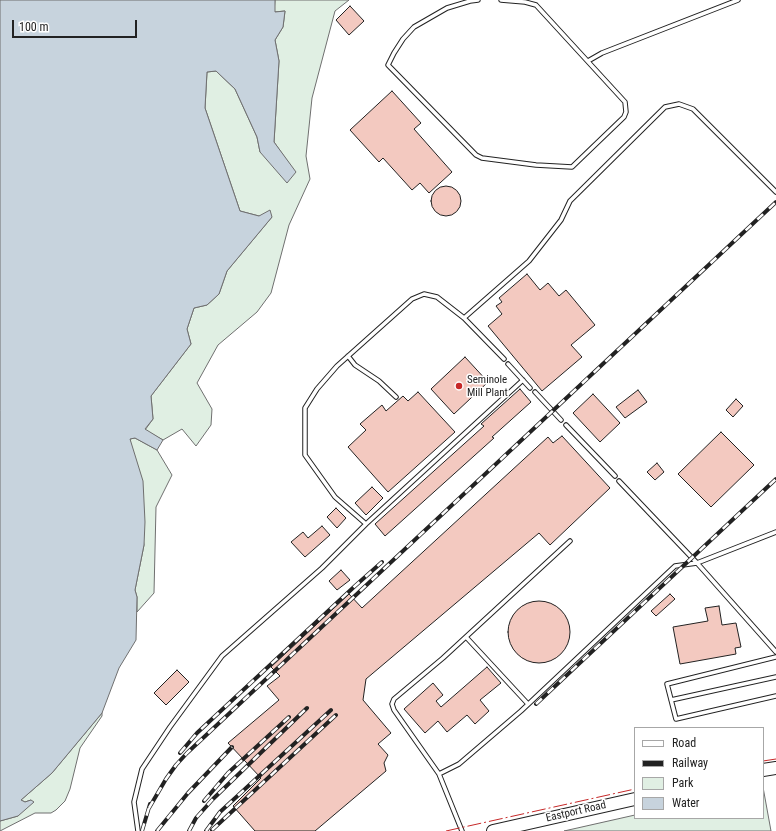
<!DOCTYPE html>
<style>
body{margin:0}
#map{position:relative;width:776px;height:831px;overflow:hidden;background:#fff;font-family:"Roboto Condensed",sans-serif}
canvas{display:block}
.legend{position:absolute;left:634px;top:727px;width:130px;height:92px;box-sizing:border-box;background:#fff;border:1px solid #a7a7a7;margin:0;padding:5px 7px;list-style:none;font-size:12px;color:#222}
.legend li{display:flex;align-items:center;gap:8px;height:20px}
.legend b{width:20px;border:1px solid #a7a7a7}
.scale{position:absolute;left:12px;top:20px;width:125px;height:18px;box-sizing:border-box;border:2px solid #222;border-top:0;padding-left:5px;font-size:12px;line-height:14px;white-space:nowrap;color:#222;-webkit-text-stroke:3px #fff;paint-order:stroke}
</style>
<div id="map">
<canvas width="776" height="831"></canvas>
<ul class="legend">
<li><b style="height:5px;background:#fff"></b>Road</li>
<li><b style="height:5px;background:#222"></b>Railway</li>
<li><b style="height:11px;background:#e0efe3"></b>Park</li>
<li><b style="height:11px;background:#c7d3dd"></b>Water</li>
</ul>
<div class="scale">100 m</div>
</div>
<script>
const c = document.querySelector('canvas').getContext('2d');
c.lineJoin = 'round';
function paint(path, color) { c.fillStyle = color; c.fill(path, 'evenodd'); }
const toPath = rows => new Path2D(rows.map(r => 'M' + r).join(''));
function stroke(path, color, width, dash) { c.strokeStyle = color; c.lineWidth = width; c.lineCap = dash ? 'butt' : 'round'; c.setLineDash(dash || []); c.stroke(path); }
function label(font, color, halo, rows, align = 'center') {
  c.font = font + ' "Roboto Condensed",sans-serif'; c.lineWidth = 3; c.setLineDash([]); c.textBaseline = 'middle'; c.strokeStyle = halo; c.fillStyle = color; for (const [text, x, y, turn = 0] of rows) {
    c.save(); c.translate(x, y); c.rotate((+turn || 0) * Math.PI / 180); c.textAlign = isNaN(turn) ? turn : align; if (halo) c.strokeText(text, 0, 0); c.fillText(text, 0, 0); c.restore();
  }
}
const green = toPath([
 [275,0,349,0,335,11,312,98,306,156,310,179,289,225,271,293,257,312,218,345,197,383,212,409,211,425,196,446,182,429,163,440,145,430,153,419,151,396,191,344,187,329,194,308,207,305,219,294,227,271,272,217,259,216,240,211,205,108,207,72,216,71,235,89,257,137,260,152,295,172,274,142,279,61,275,40,283,27,285,11,274,12,275,0],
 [135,438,157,450,172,475,156,507,154,593,137,612,137,597,135,590,144,545,130,439,135,438],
 [102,713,102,716,80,748,70,789,65,801,56,810,51,813,35,813,0,831,0,821,18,816,31,800,25,802,21,800,52,773,102,713],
 [763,787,771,831,564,831,635,815,635,818,763,818,763,787]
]);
const water = toPath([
 [0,0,275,0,275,12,285,11,283,27,275,40,279,61,274,142,296,172,287,183,260,152,257,137,235,89,216,71,207,72,205,108,240,211,259,216,270,210,272,217,227,271,219,294,207,305,194,308,187,329,191,344,151,396,153,419,145,429,163,440,157,450,135,438,130,439,143,481,145,522,144,545,135,590,137,597,136,640,119,668,102,713,52,773,21,800,25,802,31,800,34,802,18,816,0,821,0,0]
]);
const building = toPath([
 [350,6,364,21,349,35,336,20,350,6],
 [392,91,421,123,414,129,452,172,429,193,420,183,412,190,383,158,379,162,350,130,392,91],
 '431 201a15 15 0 1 1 30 0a15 15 0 1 1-30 0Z',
 [527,274,540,290,548,283,559,296,566,290,595,325,571,345,582,357,542,391,488,326,502,314,496,306,502,302,499,298,527,274],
 [465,357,488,382,454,414,431,389,465,357],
 [520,389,531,402,492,437,494,438,385,536,375,524,484,426,481,424,520,389],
 [638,390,647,402,625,418,616,407,638,390],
 [418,392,455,432,388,492,348,447,366,430,360,424,382,405,386,411,403,396,408,401,418,392],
 [593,394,620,423,600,442,573,413,593,394],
 [736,399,743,406,733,417,726,410,736,399],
 [721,432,754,465,711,507,678,474,721,432],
 [562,436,610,488,550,545,539,533,366,679,363,700,391,733,378,744,388,755,384,763,386,771,315,831,255,831,233,806,261,778,228,743,279,700,267,686,280,676,271,667,349,594,362,608,548,437,553,443,562,436],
 [657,463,664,472,655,480,647,472,657,463],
 [372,487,383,498,366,515,355,503,372,487],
 [336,508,346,518,337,528,327,517,336,508],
 [322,526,330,535,305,557,291,542,303,532,308,538,322,526],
 [341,570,350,580,337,590,329,581,341,570],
 [670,594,675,599,656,616,651,611,670,594],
 '508 632a31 31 0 1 1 62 0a31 31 0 1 1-62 0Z',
 [719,606,722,625,736,623,741,647,735,648,736,654,680,664,673,627,708,621,705,608,719,606],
 [487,667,501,683,480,700,489,711,475,724,467,715,447,732,438,721,425,733,404,709,433,683,443,695,436,701,441,707,487,667],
 [177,670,189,682,166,705,154,693,177,670]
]);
const service = toPath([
 [478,0,470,1,447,8,414,27,403,39,394,53,388,65,476,155,482,158,536,165,572,167,624,117,626,112,625,102,536,5,525,2,501,0],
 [588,61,602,53,738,0],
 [348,356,355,365,379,381,396,397],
 [504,359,464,318,529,261,561,220,570,201,665,107,679,104,693,109,776,192],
 [508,364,530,388],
 [535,392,561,420],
 [566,425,615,476],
 [619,481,697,563,776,652],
 [366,524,523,380],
 [466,637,528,704],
 [776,657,667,684,676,719,776,696],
 [671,700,776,677],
 [439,774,394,710,392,704,394,699,443,658,570,541],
 [138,831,134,802,142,769,170,727,222,656,322,568,366,524,335,497,305,455,305,408,317,389,337,366,412,299,424,294,437,297,464,318],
 [462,831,439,774,459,764,521,711,675,566,697,563,776,532]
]);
const primary = toPath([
 [763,770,776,768],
 [493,831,635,799]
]);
const rail = toPath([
 [536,704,776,479],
 [180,753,197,733,355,586,382,562],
 [204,801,228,773,289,717],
 [149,808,166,779,176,765,187,753,776,202],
 [212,830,336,715],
 [142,831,150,804],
 [157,831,188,793,232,747],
 [189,831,196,818,213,799,307,708],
 [206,831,220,812,331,710]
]);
const power = toPath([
 [763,761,776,759],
 [446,831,635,789]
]);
const markers = [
 [459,386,4,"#c62828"]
];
const poiNames = [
 ["Seminole",467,380],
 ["Mill Plant",467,393]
];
const streetNames = [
 ["Eastport Road",576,812,-13]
];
paint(green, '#e0efe3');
stroke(green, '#6f6f6f', 1);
paint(water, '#c7d3dd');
stroke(water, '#6f6f6f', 1);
paint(building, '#f3c9c0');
stroke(building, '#222', 1);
stroke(service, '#222', 5.5);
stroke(primary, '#222', 14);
stroke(service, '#fff', 3.5);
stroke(primary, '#fff', 12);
stroke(rail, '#222', 4);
stroke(rail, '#fff', 2.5, [8]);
stroke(power, '#c62828', 1, [14, 3, 2, 3]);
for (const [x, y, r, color] of markers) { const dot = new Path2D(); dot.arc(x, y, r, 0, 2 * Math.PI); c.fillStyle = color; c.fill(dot); stroke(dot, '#fff', 1.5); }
label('11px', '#222', '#fff', poiNames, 'left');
label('11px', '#222', '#fff', streetNames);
</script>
